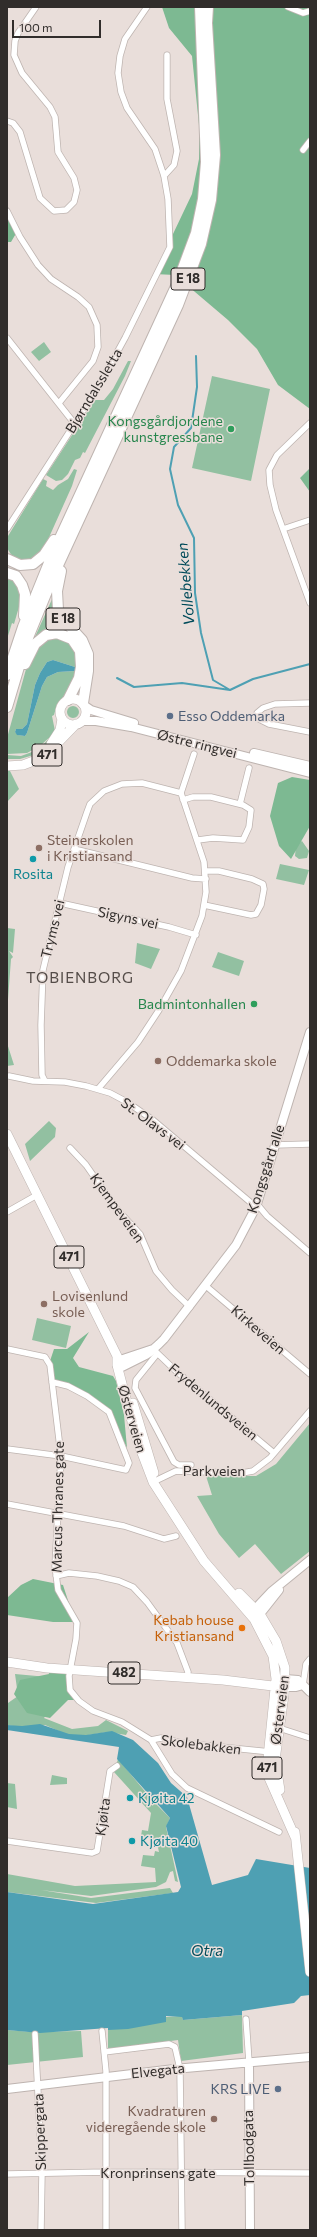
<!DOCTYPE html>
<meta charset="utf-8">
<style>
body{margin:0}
#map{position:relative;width:317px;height:2237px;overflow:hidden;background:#e9deda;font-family:Commissioner,sans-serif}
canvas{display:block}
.frame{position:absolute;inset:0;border:8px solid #312d2b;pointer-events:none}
.scale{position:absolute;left:12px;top:20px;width:89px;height:18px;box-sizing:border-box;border:2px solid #312d2b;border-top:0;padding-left:5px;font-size:12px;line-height:14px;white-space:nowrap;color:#312d2b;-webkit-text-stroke:3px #e9deda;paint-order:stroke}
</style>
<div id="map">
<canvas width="317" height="2237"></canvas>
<div class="frame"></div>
<div class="scale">100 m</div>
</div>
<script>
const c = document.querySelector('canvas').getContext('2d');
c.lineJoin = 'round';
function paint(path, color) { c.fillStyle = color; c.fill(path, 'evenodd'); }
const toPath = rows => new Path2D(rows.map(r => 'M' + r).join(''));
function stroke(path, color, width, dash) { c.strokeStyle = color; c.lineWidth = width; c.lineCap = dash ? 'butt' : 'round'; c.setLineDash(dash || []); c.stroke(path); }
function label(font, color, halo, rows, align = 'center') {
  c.font = font + ' Commissioner,sans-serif'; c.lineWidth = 3; c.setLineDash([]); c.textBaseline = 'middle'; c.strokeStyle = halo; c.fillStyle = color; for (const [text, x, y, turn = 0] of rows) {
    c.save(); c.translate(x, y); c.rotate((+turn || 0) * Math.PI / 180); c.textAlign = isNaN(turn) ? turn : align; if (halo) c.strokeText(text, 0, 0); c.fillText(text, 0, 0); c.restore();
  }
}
const green = toPath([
 [44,342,51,352,39,361,31,352],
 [128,361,131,361,125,376,85,453,83,452,80,458,75,460,68,474,62,480,56,481,46,475,95,400,104,400,113,389],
 [212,376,270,389,251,481,192,468],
 [74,469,77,470,72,486,42,553,37,557,26,562,12,556,7,548,8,536,43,479,47,481,46,486,53,490,58,485,68,479],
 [7,577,19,585,21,600,14,624,12,623,7,639],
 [53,597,70,633,60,629,34,639],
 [61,636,75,647,77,674,67,692,57,704,54,715,52,716,55,731,49,742,37,754,20,759,7,759,7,755,21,756,32,752,43,745,52,735,40,746,27,753,7,754,7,738,28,662,43,640],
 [53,660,75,667,75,671,58,672,47,677,42,686,27,733,25,736,18,735,15,732,16,729,22,729,27,724,35,685,40,673,47,662],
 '67 712a6 6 0 1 1 12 0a6 6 0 1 1-12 0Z',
 [7,769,9,769,19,789,7,802],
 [302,841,309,851,307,858,299,859,295,856,296,845],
 [280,864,309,870,304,885,276,879],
 [7,928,15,929,13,953,9,951,13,957,11,959,7,1013],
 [137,943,160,949,151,969,135,963],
 [218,952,244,961,239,976,212,967],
 [7,1043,14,1065,7,1066],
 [49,1121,56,1128,55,1137,30,1161,25,1144],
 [37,1318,71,1326,66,1348,32,1340],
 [310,1423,310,1551,281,1574,255,1544,239,1558,219,1534,197,1496,212,1495,206,1476,256,1476,276,1464],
 [15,1674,48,1677,58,1697,44,1718,72,1729,98,1726,106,1720,128,1731,126,1735,108,1732,82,1736,68,1735,45,1725,20,1727,7,1725,8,1703,18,1696],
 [118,1759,153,1801,170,1818,166,1827,178,1882,175,1881,173,1871,170,1872,166,1882,156,1887,91,1896,41,1890,91,1898,170,1888,173,1893,96,1903,7,1892,7,1874,75,1886,156,1882,155,1868,141,1866,143,1855,154,1856,155,1851,159,1852,156,1839,141,1836,142,1830,148,1831,151,1813,114,1772],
 [52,1775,67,1778,67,1784,50,1785],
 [7,1783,15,1784,17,1809,7,1807],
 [242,2015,243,2053,181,2061,178,2040,108,2049,108,2029,166,2021,166,2017,182,2016,183,2020],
 [7,2030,31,2032,81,2031,83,2057,7,2065]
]);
const forest = toPath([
 [162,7,310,7,310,409,278,385,257,349,228,320,175,275,154,274,192,194,199,159,199,125,192,56,169,28],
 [7,218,12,220,18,230,11,242,7,242],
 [310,468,310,492,300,478],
 [292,777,310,780,310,826,291,859,279,846,270,816,278,783],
 [89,1332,73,1358,79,1367,113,1376,116,1381,124,1415,127,1448,109,1412,95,1400,52,1382,50,1361,54,1349,67,1349],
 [33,1579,63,1585,75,1622,53,1622,7,1615,7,1598,21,1585],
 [48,1669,71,1669,73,1692,79,1700,68,1700,50,1718,27,1713,14,1694,20,1680,49,1674]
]);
const water = toPath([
 [53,660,75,667,75,671,58,672,47,677,42,686,27,733,25,736,17,735,15,732,16,729,22,729,27,724,35,685,40,673,47,662],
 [40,1724,69,1734,86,1735,112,1731,133,1740,158,1763,171,1783,187,1797,212,1885,248,1875,256,1859,310,1868,310,1995,301,1996,294,2003,242,2011,242,2015,183,2020,182,2017,166,2016,166,2022,128,2029,108,2030,108,2028,40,2033,7,2030,7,1892,93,1904,178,1892,181,1887,166,1826,170,1818,117,1759,119,1747,7,1730,7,1725,22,1726]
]);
const stream = toPath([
 [196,356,197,387,191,428,174,447,170,469,178,505,194,538,195,593,201,633,213,680,230,690],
 [117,678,134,687,182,683,230,690,253,679,310,664]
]);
const street = toPath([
 [288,7,303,13,310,11],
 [7,121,13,123,20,132,40,198,54,211,66,210,74,202,77,190,74,178,58,152,55,117,50,107,22,73,14,55,15,41,18,33,36,7],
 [303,150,310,141],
 [164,176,174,165,177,151,167,99,167,55],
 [7,211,20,237,38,265,51,279,78,297,89,307,97,325,98,347,93,361,59,403],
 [7,338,74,423],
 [310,423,277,455,269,470,270,485,276,510,310,603],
 [7,529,97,389,125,338,170,247,168,199,164,176,155,149,127,108,121,92,118,73,120,56,125,39,147,7],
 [283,529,310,520],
 [310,703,275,704,263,708,257,713,259,719,269,724,310,732],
 [183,800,193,797,211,797,243,805,251,810,249,827,243,840,213,838,198,840],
 [240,804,249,768],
 [74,849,192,878,206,879],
 [60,903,169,927,196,935],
 [204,905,251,915,256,914,261,905,264,889,263,884,252,879,219,871,205,871],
 [9,1076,33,1081,65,1082,86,1086,110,1093,127,1102,153,1120,256,1207],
 [45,1081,42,1075,41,1025,43,970,68,867,87,812,90,804,104,791,122,784,142,783,181,793],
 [98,1089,138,1042,159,1010,181,971,202,916,206,892,204,862,181,793,194,754],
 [275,1145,310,1144],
 [70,1148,86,1165,116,1208,140,1234,156,1271,172,1290,190,1307],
 [257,1204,267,1216,310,1253],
 [7,1212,37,1195],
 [206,1286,310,1374],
 [7,1349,45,1357,50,1365,61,1456,55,1566,58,1590,77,1623,76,1639,69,1676,70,1690,79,1701,93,1711,122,1722,151,1740,172,1774,187,1788,279,1832],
 [153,1349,177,1372,274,1453],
 [157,1354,136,1380,135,1388,174,1462,179,1465,191,1465],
 [7,1449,61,1456,126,1470,129,1463,109,1412,87,1396,68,1386,52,1382],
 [153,1482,176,1471,242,1473,253,1471,270,1458,310,1411],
 [7,1504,124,1526,164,1539,176,1536],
 [56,1576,69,1573,97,1576,119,1581,133,1587,147,1602,177,1643,188,1672,187,1677],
 [303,1685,306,1664,310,1659],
 [279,1728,310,1738],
 [151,1740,161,1738,182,1743,271,1752],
 [7,1841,92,1853,97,1851,110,1771,117,1766],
 [246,2019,249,2062],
 [102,2031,106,2071,106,2230],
 [35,2034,42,2173,41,2230],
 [104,2052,169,2044,175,2047,180,2069,182,2230],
 [7,2174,106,2172,310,2173]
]);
const secondary = toPath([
 [85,706,91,710,134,723],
 [82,721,96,721,131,727,310,773],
 [254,753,310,766],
 [153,1349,120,1360,117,1365,122,1367,146,1355,149,1353,159,1344,164,1339,236,1245,256,1207,310,1032],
 [253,1614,255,1609,272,1591,310,1560],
 [255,1616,260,1614,279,1590],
 [285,1679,298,1680,310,1692],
 [285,1687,296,1687,303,1685],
 [249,2062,250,2230],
 [7,2089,174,2069,310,2057]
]);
const primary = toPath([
 '60 712a13 13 0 1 1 26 0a13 13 0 1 1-26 0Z',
 [51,744,60,730,62,719],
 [7,766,23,765,44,757,76,724],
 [7,1134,120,1362],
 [117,1357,117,1365,137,1440,153,1482,204,1561,254,1619,273,1656,276,1679,267,1767,269,1778,295,1837],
 [133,1403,154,1473],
 [239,1593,255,1609],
 [260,1614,276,1641,285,1668,284,1695,275,1760,280,1790],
 [7,1662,47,1668,223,1680,281,1687],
 [295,1832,310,1972]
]);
const highway = toPath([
 [7,559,20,565,33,564,44,555,54,540],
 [61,571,57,591,58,610,62,618,82,640,88,654,88,671,83,703],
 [7,573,16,576,22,585,25,594,24,616],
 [25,664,35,644,46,635,57,633,72,639,80,651,81,667,79,678,68,700],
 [7,675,23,627,53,553,177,284,196,233,203,199,206,162,200,7],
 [7,707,27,640,54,574,178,305,201,244,211,200,215,155,207,23,208,7]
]);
const markers = [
 [231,429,4,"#2e9e5b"],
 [170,716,4,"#5c6f8a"],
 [39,848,4,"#8d6e63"],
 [33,859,4,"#0f9aa8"],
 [254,1004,4,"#2e9e5b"],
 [158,1061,4,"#8d6e63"],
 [44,1304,4,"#8d6e63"],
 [242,1628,4,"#e8710a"],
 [130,1798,4,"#0f9aa8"],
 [132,1841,4,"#0f9aa8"],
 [278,2089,4,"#5c6f8a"],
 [214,2119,4,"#8d6e63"]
];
const shields = [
 [188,279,34],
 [63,619,34],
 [47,755,30],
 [69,1257,30],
 [124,1673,32],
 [267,1768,30]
];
const shieldNames = [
 ["E 18",188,279],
 ["E 18",63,619],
 ["471",47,755],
 ["471",69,1257],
 ["482",124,1673],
 ["471",267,1768]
];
const streetNames = [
 ["Bjørndalssletta",94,391,-59],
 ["Østre ringvei",197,744,14],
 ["Sigyns vei",128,918,12],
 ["Tryms vei",53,929,-76],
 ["St. Olavs vei",153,1124,37],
 ["Kongsgård alle",266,1169,-72],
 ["Kjempeveien",117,1208,54],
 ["Kirkeveien",258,1330,41],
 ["Frydenlundsveien",213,1402,40],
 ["Østerveien",132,1419,74],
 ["Parkveien",214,1471],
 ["Marcus Thranes gate",58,1507,-89],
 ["Østerveien",280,1710,-83],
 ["Skolebakken",201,1745,7],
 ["Kjøita",103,1817,-82],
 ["Elvegata",158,2071,-6],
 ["Skippergata",40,2132,-92],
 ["Tollbodgata",249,2148,-91],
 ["Kronprinsens gate",158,2173]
];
const leisureNames = [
 ["Kongsgårdjordene",223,421],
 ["kunstgressbane",223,437],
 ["Badmintonhallen",246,1004]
];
const serviceNames = [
 ["Esso Oddemarka",178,716],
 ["KRS LIVE",270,2089,"right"]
];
const educationNames = [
 ["Steinerskolen",47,840],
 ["i Kristiansand",47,856],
 ["Oddemarka skole",166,1061],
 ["Lovisenlund",52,1296],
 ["skole",52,1312],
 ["Kvadraturen",206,2111,"right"],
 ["videregående skole",206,2127,"right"]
];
const cultureNames = [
 ["Rosita",33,874,"center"],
 ["Kjøita 42",138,1798],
 ["Kjøita 40",140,1841]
];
const foodNames = [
 ["Kebab house",234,1620],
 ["Kristiansand",234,1636]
];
const waterNames = [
 ["Vollebekken",186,584,-95],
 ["Otra",207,1951]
];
const neighbourhoodNames = [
 ["TOBIENBORG",80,978]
];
paint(green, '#92c0a1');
paint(forest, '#7db992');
paint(water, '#4ea0b3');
stroke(stream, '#4ea0b3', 2);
stroke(street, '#beb4b0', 7);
stroke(secondary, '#beb4b0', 10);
stroke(primary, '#beb4b0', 10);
stroke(highway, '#beb4b0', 12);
stroke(street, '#fff', 5.5);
stroke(secondary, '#fff', 8);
stroke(primary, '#fff', 9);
stroke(highway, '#fff', 10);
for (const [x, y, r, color] of markers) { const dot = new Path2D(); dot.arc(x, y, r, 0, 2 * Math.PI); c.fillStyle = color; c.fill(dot); stroke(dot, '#e9deda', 1.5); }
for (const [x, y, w] of shields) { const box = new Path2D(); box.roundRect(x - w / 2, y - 11, w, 22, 3); c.fillStyle = '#e9deda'; c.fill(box); stroke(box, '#312d2b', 1); }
label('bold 13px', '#312d2b', null, shieldNames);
label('14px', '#312d2b', '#e9deda', streetNames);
label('14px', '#27864d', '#e9deda', leisureNames, 'right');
label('14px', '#4e5e75', '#e9deda', serviceNames, 'left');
label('14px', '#785e54', '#e9deda', educationNames, 'left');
label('14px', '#0d838f', '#e9deda', cultureNames, 'left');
label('14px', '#c56008', '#e9deda', foodNames, 'right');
label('italic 15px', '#004b5a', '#e9deda', waterNames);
c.letterSpacing = '1px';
label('15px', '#544c48', '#e9deda', neighbourhoodNames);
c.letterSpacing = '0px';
</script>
